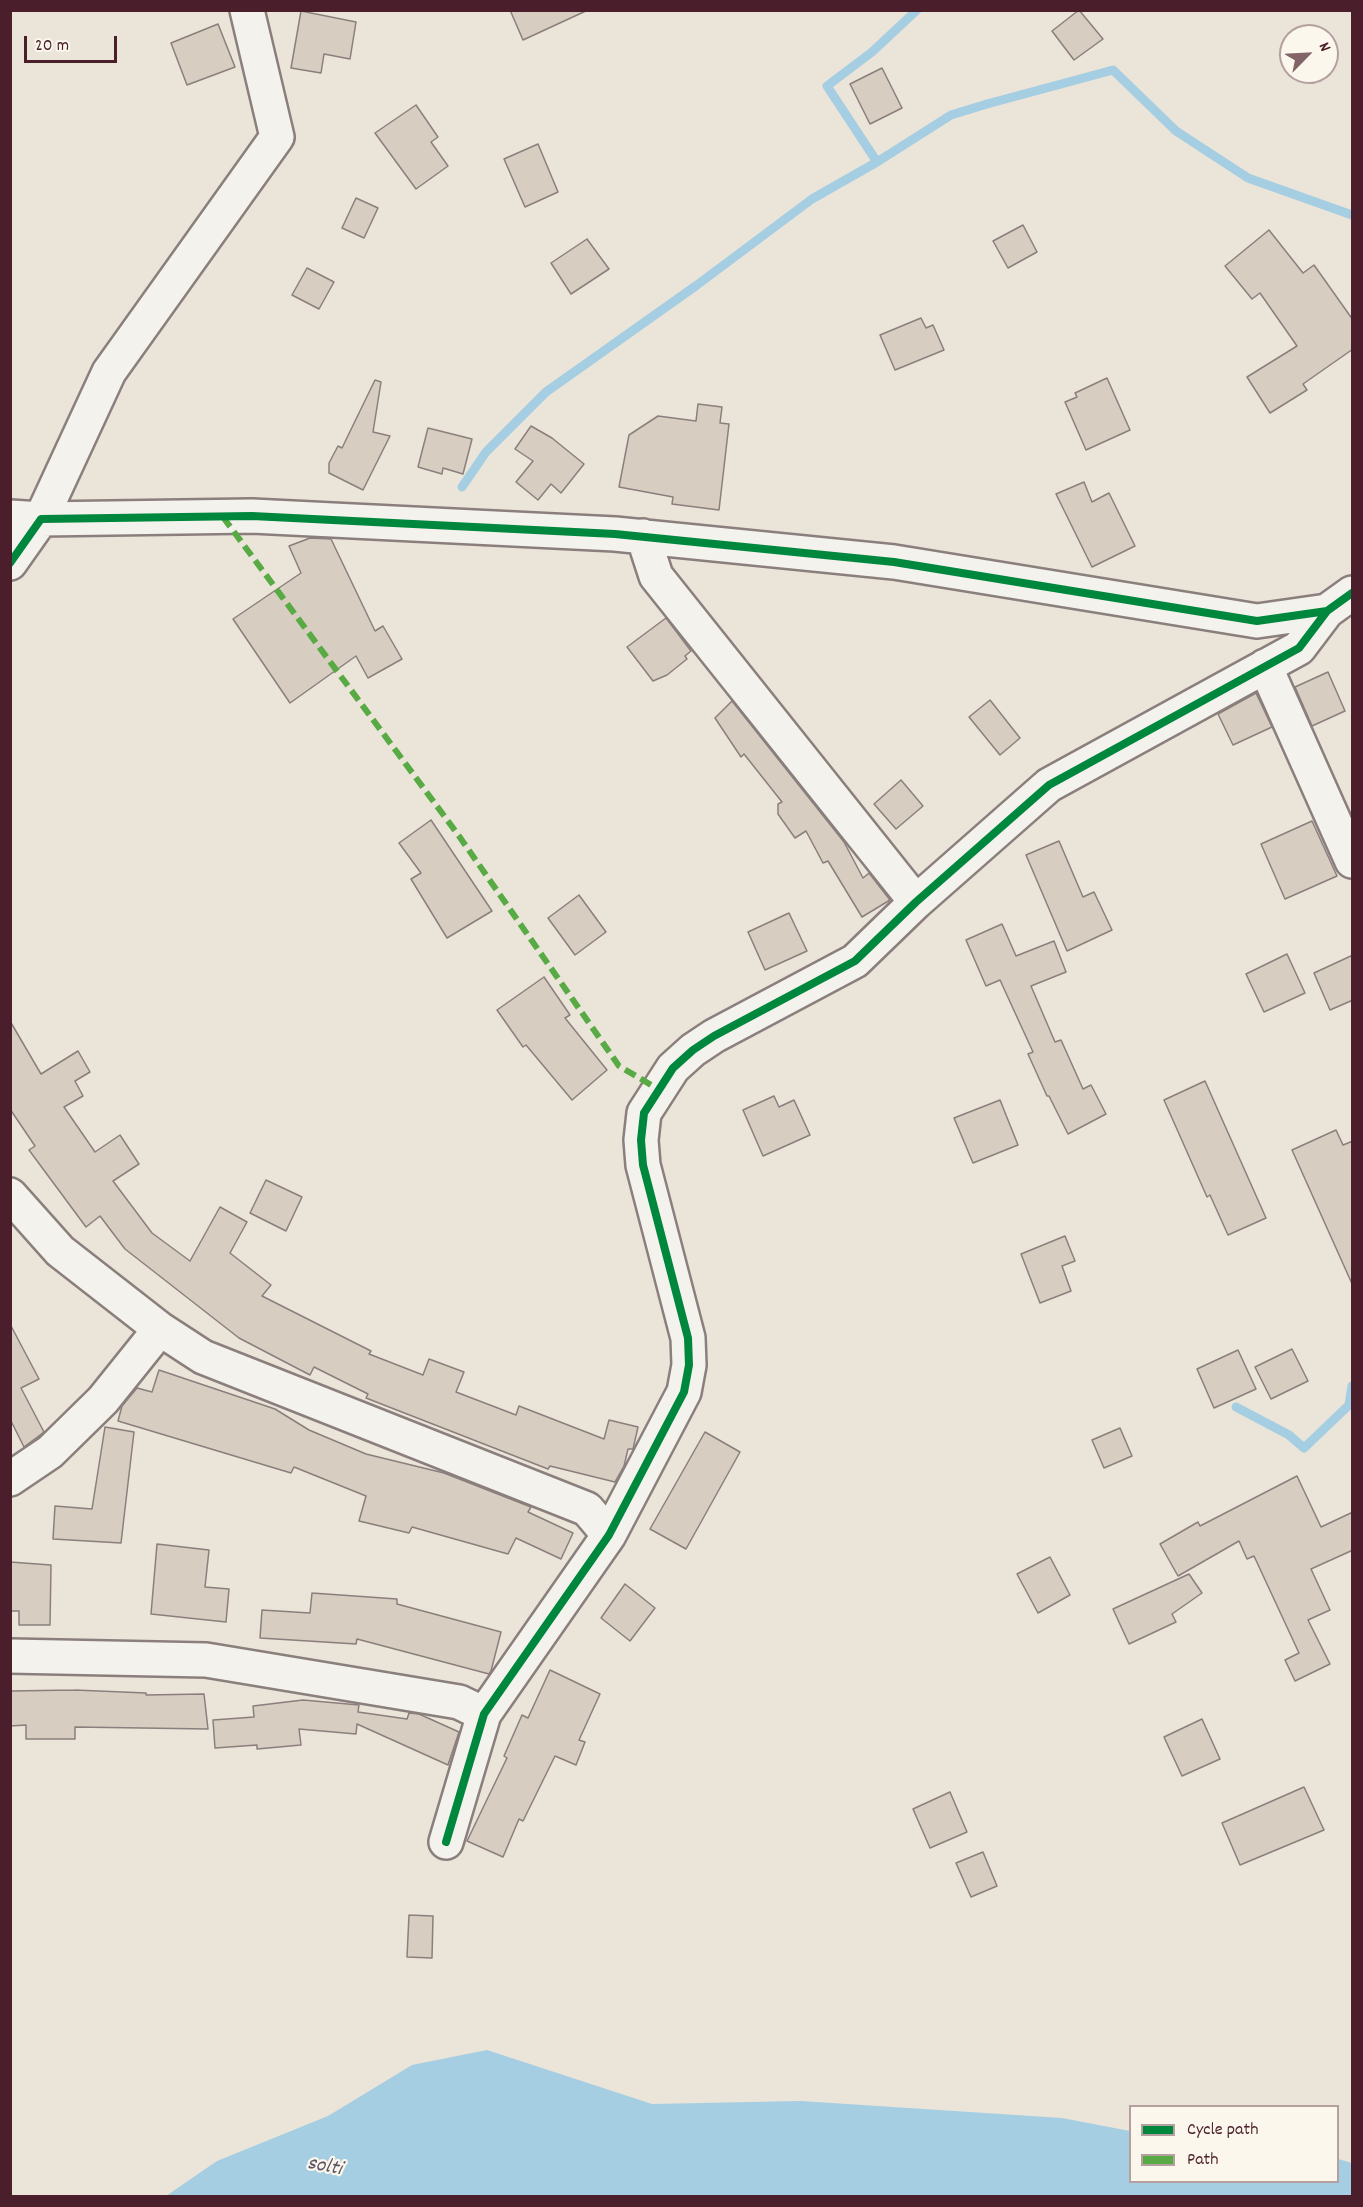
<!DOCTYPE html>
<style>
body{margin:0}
#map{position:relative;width:1363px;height:2207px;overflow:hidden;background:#ebe4d9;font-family:Dekko,sans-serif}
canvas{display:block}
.frame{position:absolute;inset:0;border:12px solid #4a1f2b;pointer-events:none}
.legend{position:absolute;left:1129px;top:2105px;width:210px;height:78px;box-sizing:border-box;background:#fbf7ec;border:2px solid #b4a19f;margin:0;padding:8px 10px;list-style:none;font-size:18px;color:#4a1f2b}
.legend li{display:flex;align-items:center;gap:12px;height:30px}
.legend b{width:30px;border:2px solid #b4a19f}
.north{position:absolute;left:1279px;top:24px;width:60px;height:60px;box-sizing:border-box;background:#fbf7ec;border:2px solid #b4a19f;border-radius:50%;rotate:66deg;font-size:16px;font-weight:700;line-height:24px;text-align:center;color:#4a1f2b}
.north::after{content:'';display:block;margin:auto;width:21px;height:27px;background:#826468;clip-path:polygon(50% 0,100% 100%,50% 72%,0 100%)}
.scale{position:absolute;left:24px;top:36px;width:93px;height:27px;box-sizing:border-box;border:3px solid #4a1f2b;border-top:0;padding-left:8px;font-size:18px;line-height:21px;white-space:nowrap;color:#4a1f2b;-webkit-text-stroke:4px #fbf7ec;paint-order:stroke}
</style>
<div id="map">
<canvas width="1363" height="2207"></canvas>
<div class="frame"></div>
<ul class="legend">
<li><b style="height:8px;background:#00873e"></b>Cycle path</li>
<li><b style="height:8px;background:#57aa44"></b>Path</li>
</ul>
<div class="north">N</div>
<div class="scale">20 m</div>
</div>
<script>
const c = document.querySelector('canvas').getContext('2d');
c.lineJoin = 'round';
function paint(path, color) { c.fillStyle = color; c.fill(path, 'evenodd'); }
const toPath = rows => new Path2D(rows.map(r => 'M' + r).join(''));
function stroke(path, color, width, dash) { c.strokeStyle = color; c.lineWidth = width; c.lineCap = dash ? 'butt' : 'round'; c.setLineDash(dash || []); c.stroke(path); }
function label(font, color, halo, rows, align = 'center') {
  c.font = font + ' Dekko,sans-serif'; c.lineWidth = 4.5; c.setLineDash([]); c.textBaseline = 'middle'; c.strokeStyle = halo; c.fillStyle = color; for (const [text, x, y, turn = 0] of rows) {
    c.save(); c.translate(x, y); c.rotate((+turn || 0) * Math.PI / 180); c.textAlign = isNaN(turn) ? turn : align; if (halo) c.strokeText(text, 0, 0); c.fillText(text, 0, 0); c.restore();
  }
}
const water = toPath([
 [487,2050,652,2104,801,2101,1062,2118,1130,2131,1130,2182,1338,2182,1338,2159,1352,2163,1352,2196,166,2196,217,2161,328,2116,412,2065]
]);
const stream = toPath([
 [877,162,827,86,872,52,917,10],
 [462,487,486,452,546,392,697,285,812,199,877,162,951,115,987,104,1113,70,1176,131,1248,178,1352,215],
 [1236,1407,1289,1435,1304,1448,1349,1405,1352,1386]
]);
const building = toPath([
 [510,10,588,10,523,40,510,10],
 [1079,10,1103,39,1074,60,1052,31,1079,10],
 [301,11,356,22,350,59,324,54,321,73,291,68,301,11],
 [218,24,235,67,187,85,171,43,218,24],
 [882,68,902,108,870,124,850,84,882,68],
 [416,105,438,137,431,142,448,166,416,189,375,133,416,105],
 [538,144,558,192,525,207,504,159,538,144],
 [356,198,378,208,364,238,342,228,356,198],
 [1023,225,1037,252,1008,268,993,241,1023,225],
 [1269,230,1303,273,1314,265,1353,320,1353,349,1303,384,1307,390,1270,413,1247,377,1297,346,1260,293,1252,299,1225,266,1269,230],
 [587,239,609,269,571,294,551,263,587,239],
 [307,268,334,282,319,309,292,295,307,268],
 [921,318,926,328,933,325,944,350,895,370,880,335,921,318],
 [1107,378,1130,430,1086,450,1065,402,1077,397,1075,393,1107,378],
 [375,380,381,382,373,432,390,436,363,490,329,473,329,463,338,446,342,448,375,380],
 [698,404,722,407,720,423,729,424,719,510,672,504,673,497,619,487,629,435,658,416,696,421,698,404],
 [531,426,552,438,584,464,561,493,551,484,538,500,516,482,533,461,515,449,531,426],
 [428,428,472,439,463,474,443,468,442,474,418,467,428,428],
 [1084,482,1092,502,1109,493,1135,546,1092,567,1056,494,1084,482],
 [310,538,331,539,375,631,383,626,402,659,368,678,356,656,290,703,233,619,301,573,289,546,310,538],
 [666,618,691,651,685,656,687,659,667,675,653,681,627,647,666,618],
 [1328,672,1345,711,1312,726,1295,687,1328,672],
 [1256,693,1272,727,1233,745,1218,714,1256,693],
 [990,700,1020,738,1000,755,969,717,990,700],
 [732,701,844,842,863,878,869,873,890,900,862,917,828,861,823,863,806,831,795,838,778,814,778,804,782,802,744,754,741,757,715,718,732,701],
 [901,780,923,806,896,829,874,804,901,780],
 [431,820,492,911,447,938,411,879,421,873,399,843,431,820],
 [1312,821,1337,876,1285,899,1261,844,1312,821],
 [1059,841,1083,897,1094,892,1112,930,1067,951,1026,855,1059,841],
 [579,895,606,932,575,955,548,918,579,895],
 [789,913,807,951,765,970,748,932,789,913],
 [1002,924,1016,956,1054,941,1066,972,1031,986,1055,1042,1061,1040,1083,1089,1091,1085,1106,1114,1068,1134,1049,1096,1047,1096,1028,1054,1033,1052,1000,980,986,986,966,940,1002,924],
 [1287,954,1305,993,1264,1012,1246,974,1287,954],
 [1353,955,1353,1000,1330,1010,1314,973,1353,955],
 [544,977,570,1015,565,1018,607,1070,572,1100,526,1045,523,1047,497,1010,544,977],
 [10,1021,41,1074,78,1051,90,1072,75,1081,83,1096,64,1107,95,1152,120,1135,139,1164,113,1181,152,1233,190,1261,220,1207,247,1222,230,1253,271,1285,262,1296,371,1351,369,1354,423,1375,429,1359,464,1372,456,1392,516,1415,519,1406,604,1439,609,1420,638,1427,633,1449,628,1449,624,1466,615,1482,550,1466,548,1469,366,1398,368,1394,314,1367,310,1375,239,1338,125,1249,100,1216,86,1227,29,1150,35,1146,10,1109,10,1021],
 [1205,1081,1266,1218,1228,1235,1210,1195,1207,1197,1164,1100,1205,1081],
 [774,1096,779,1107,794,1100,810,1135,763,1156,743,1110,774,1096],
 [1000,1100,1018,1145,973,1163,954,1118,1000,1100],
 [1336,1130,1343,1145,1353,1141,1353,1286,1292,1150,1336,1130],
 [266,1180,302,1197,286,1231,250,1213,266,1180],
 [1065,1236,1075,1261,1062,1266,1071,1291,1040,1303,1021,1254,1065,1236],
 [10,1324,39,1379,21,1388,44,1432,24,1447,10,1419,10,1324],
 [1292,1349,1308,1381,1271,1399,1255,1367,1292,1349],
 [1238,1350,1256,1389,1214,1408,1197,1369,1238,1350],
 [159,1370,275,1409,309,1430,366,1454,444,1473,531,1507,528,1512,573,1533,561,1559,516,1538,508,1554,412,1527,409,1533,359,1521,366,1496,294,1467,291,1473,118,1421,122,1406,137,1388,152,1392,159,1370],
 [105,1427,134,1432,121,1543,53,1539,55,1506,92,1509,105,1427],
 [1120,1428,1132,1456,1104,1468,1092,1440,1120,1428],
 [705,1432,740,1452,686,1549,650,1529,705,1432],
 [1297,1476,1321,1527,1353,1512,1353,1550,1311,1569,1330,1610,1308,1620,1330,1664,1295,1681,1285,1660,1299,1653,1254,1556,1247,1559,1239,1541,1178,1576,1160,1544,1198,1522,1200,1526,1297,1476],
 [157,1544,209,1550,205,1587,229,1589,226,1622,151,1614,157,1544],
 [1050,1557,1070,1595,1038,1613,1017,1574,1050,1557],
 [10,1562,51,1565,50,1625,19,1625,19,1611,10,1611,10,1562],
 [1189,1574,1202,1593,1172,1614,1176,1622,1129,1644,1113,1609,1189,1574],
 [625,1584,655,1608,630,1641,601,1618,625,1584],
 [312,1593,397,1599,397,1604,501,1632,491,1671,489,1674,357,1639,356,1644,260,1638,262,1610,310,1613,312,1593],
 [550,1670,600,1694,579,1740,585,1742,576,1765,555,1756,523,1821,519,1819,503,1857,467,1841,507,1758,504,1756,522,1715,528,1718,550,1670],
 [75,1690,146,1693,146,1695,204,1694,208,1729,75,1727,75,1739,26,1739,26,1725,10,1726,10,1691,75,1690],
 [303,1700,359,1705,358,1712,407,1719,409,1713,419,1714,459,1732,448,1765,357,1724,356,1734,299,1729,301,1745,257,1749,257,1745,215,1748,213,1720,254,1717,253,1706,303,1700],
 [1202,1719,1220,1759,1182,1776,1164,1737,1202,1719],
 [1304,1787,1324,1830,1240,1865,1222,1823,1304,1787],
 [950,1792,967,1832,930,1848,913,1809,950,1792],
 [983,1852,997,1886,971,1897,956,1863,983,1852],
 [409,1915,433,1916,432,1958,407,1957,409,1915]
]);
const minor = toPath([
 [10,517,41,519,109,372,277,137,247,10],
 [643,536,656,576,916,902],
 [10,563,41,519,252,516,615,534,894,562,1257,621,1327,611,1352,593],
 [1265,666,1352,861],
 [10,1195,60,1251,160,1329,203,1357,587,1509,609,1535],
 [10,1479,50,1452,103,1400,160,1329],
 [10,1656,206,1660,459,1702,484,1714],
 [446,1842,484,1714,609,1535,684,1392,689,1365,688,1338,643,1165,641,1140,644,1113,673,1068,693,1050,714,1036,855,961,916,902,1049,785,1299,648,1327,611]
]);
const quiet = toPath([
 [223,517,459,836,619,1066,658,1089]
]);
const cycleway = toPath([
 [10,563,41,519,252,516,615,534,894,562,1257,621,1327,611,1352,593],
 [446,1842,484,1714,609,1535,684,1392,689,1365,688,1338,643,1165,641,1140,644,1113,673,1068,693,1050,714,1036,855,961,916,902,1049,785,1299,648,1327,611]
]);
const waterNames = [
 ["solti",324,2168,11]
];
paint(water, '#a5cee3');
stroke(stream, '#a5cee3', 9);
paint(building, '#d7cdc0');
stroke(building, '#8b7f7d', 1.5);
stroke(minor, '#8b7f7d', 38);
stroke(minor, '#f4f2ed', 33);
stroke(quiet, '#57aa44', 6, [12, 6]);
stroke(cycleway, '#00873e', 8);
label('italic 21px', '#5c5163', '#fbf7ec', waterNames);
</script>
